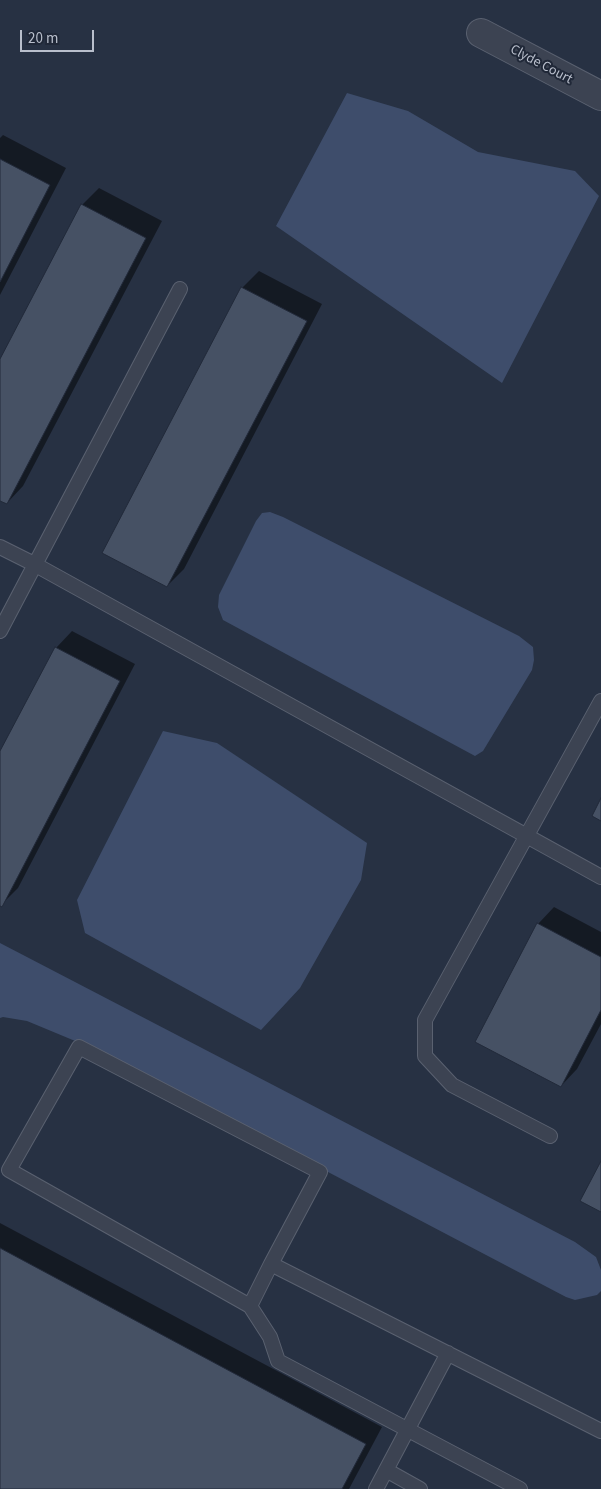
<!DOCTYPE html>
<style>
body{margin:0}
#map{position:relative;width:601px;height:1489px;overflow:hidden;background:#273143;font-family:"Source Sans 3",sans-serif}
canvas{display:block}
.scale{position:absolute;left:20px;top:30px;width:74px;height:22px;box-sizing:border-box;border:2px solid #b9bfcc;border-top:0;padding-left:6px;font-size:15px;line-height:18px;white-space:nowrap;color:#b9bfcc;-webkit-text-stroke:4px #202838;paint-order:stroke}
</style>
<div id="map">
<canvas width="601" height="1489"></canvas>
<div class="scale">20 m</div>
</div>
<script>
const c = document.querySelector('canvas').getContext('2d');
c.lineJoin = 'round';
function paint(path, color) { c.fillStyle = color; c.fill(path, 'evenodd'); }
const toPath = rows => new Path2D(rows.map(r => 'M' + r).join(''));
function stroke(path, color, width, dash) { c.strokeStyle = color; c.lineWidth = width; c.lineCap = dash ? 'butt' : 'round'; c.setLineDash(dash || []); c.stroke(path); }
function label(font, color, halo, rows, align = 'center') {
  c.font = font + ' "Source Sans 3",sans-serif'; c.lineWidth = 4; c.setLineDash([]); c.textBaseline = 'middle'; c.strokeStyle = halo; c.fillStyle = color; for (const [text, x, y, turn = 0] of rows) {
    c.save(); c.translate(x, y); c.rotate((+turn || 0) * Math.PI / 180); c.textAlign = isNaN(turn) ? turn : align; if (halo) c.strokeText(text, 0, 0); c.fillText(text, 0, 0); c.restore();
  }
}
const water = toPath([
 [347,93,408,111,478,152,575,171,599,196,502,383,276,226],
 [270,512,283,517,519,636,533,647,534,660,532,670,483,751,475,756,223,620,218,607,219,595,256,521,262,513],
 [163,731,217,743,367,843,361,880,300,988,261,1030,85,933,77,900],
 [0,943,575,1242,596,1257,601,1270,601,1291,597,1295,575,1300,566,1297,92,1048,27,1021,3,1017,0,1018]
]);
const shadow = toPath([
 [3,135,66,168,0,295,0,138],
 [99,188,162,221,23,486,7,503,0,499,0,362,82,205],
 [259,271,322,304,184,569,167,586,242,288],
 [72,631,135,664,18,888,1,905,0,904,0,754,56,648],
 [554,907,601,932,601,1024,577,1069,561,1086,538,924],
 [0,1223,382,1427,349,1489,0,1489]
]);
const building = toPath([
 [0,159,50,185,0,282,0,159],
 [81,204,146,238,7,504,0,501,0,359,81,204],
 [241,287,307,321,167,587,102,553,241,287],
 [55,647,120,681,2,907,0,906,0,751,55,647],
 [601,798,601,821,592,816,601,798],
 [537,923,601,957,601,1010,561,1087,475,1042,537,923],
 [601,1161,601,1212,580,1201,601,1161],
 [0,1248,366,1444,342,1489,0,1489,0,1248]
]);
const service = toPath([
 [0,547,34,564,601,877],
 [0,631,180,289],
 [550,1136,452,1085,425,1056,425,1020,601,701],
 [250,1306,9,1170,79,1047,320,1172,271,1264],
 [386,1470,420,1489],
 [376,1489,448,1353],
 [520,1489,278,1361,270,1337,250,1306,271,1264,601,1431]
]);
const minor = toPath([
 [481,33,601,96]
]);
const streetNames = [
 ["Clyde Court",541,65,28]
];
paint(water, '#3e4d6b');
paint(shadow, '#0007');
paint(building, '#465164');
stroke(building, '#222a3a', 1);
stroke(service, '#5a6170', 16);
stroke(minor, '#5a6170', 30);
stroke(service, '#3c4352', 14);
stroke(minor, '#3c4352', 28);
label('14px', '#b9bfcc', '#202838', streetNames);
</script>
